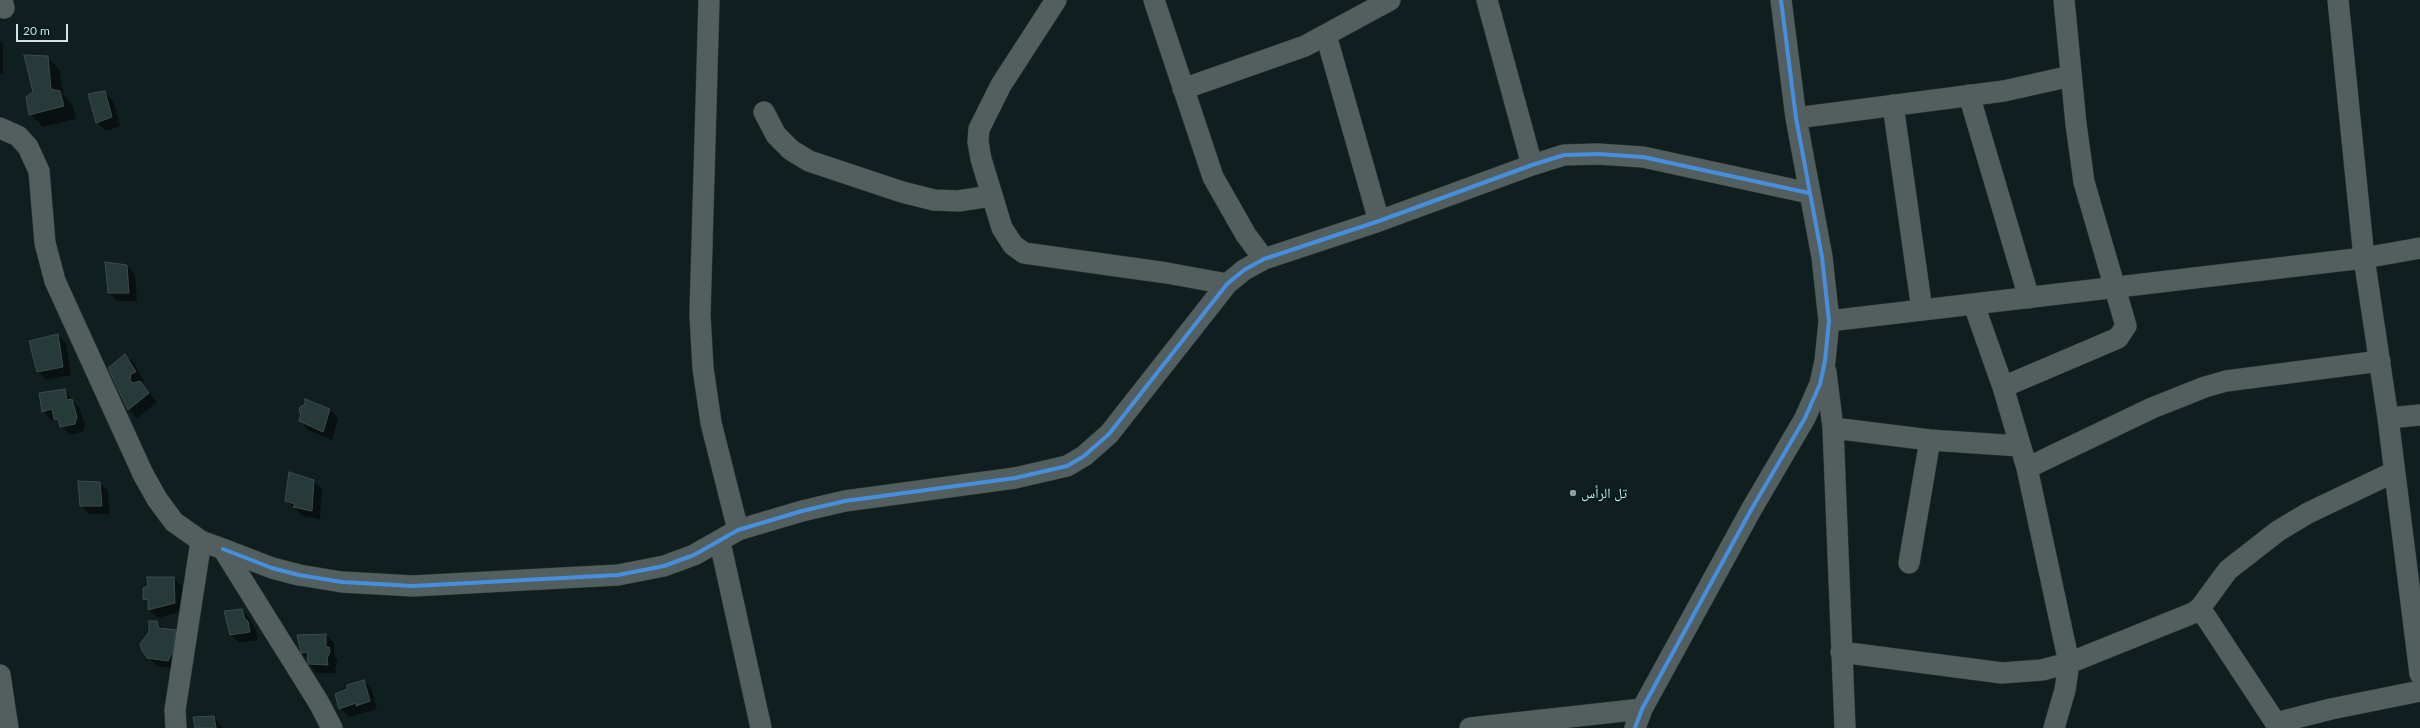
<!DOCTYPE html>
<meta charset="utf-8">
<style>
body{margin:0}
#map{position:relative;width:2420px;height:728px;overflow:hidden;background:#0f1f20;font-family:Lato,sans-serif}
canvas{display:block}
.scale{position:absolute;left:16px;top:24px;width:52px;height:18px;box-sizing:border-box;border:2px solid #d2e1e1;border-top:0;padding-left:5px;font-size:12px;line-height:14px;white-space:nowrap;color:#d2e1e1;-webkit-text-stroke:3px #011b1c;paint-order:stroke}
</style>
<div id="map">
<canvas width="2420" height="728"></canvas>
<div class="scale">20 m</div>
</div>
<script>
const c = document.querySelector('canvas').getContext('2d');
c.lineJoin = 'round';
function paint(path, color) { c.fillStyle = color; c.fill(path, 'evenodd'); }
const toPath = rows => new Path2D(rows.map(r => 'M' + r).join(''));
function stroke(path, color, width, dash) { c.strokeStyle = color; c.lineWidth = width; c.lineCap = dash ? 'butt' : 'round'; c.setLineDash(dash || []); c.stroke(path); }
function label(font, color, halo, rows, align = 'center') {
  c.font = font + ' Lato,"Noto Naskh Arabic",sans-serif'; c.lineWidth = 3.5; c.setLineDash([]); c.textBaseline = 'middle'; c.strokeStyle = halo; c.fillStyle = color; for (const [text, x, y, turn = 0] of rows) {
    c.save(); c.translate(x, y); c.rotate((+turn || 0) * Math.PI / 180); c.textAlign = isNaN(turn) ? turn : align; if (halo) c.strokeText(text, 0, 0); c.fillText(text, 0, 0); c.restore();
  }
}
const shadow = toPath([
 [0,42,3,44,3,74,0,74],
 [47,57,60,70,63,95,72,104,76,119,43,127,30,114,34,92],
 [105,92,113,101,120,126,106,131,97,122],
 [127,266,135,274,137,301,117,301,109,292],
 [58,335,66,343,71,375,46,380,38,372,30,342],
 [125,355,134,363,144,381,140,382,157,402,137,418,129,410,109,368],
 [64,390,80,409,85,426,83,432,70,435,55,419,51,420,43,411],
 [330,410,338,418,332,440,308,430,300,421,302,414],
 [313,481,322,489,320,519,303,516,286,500],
 [99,483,108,491,110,514,89,514,81,505],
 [173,578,182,586,183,611,158,618,149,610,149,603,144,598],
 [242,610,250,619,256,630,258,640,239,643,231,634],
 [157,622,165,630,176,631,184,640,177,669,157,666,148,657],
 [326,635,334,643,334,654,338,661,335,667,336,673,317,673,309,664,308,659,302,653],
 [364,681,372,690,377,709,349,717,340,708],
 [214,717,223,728,196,728]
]);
const building = toPath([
 [24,55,48,56,51,89,60,91,64,106,29,115,26,97,33,92,24,55],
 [105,91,112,117,96,123,88,94,105,91],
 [105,262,127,265,129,293,108,293,105,262],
 [58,334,63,367,37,372,29,341,58,334],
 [125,354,136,372,131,374,130,380,133,383,140,381,149,393,128,410,108,368,125,354],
 [65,389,67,400,72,399,77,417,75,424,60,427,58,420,54,419,52,409,42,412,39,393,65,389],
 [305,399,330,409,323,432,299,421,301,413,299,412,300,407,305,404,305,399],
 [289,472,314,480,312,511,293,507,295,504,285,501,289,472],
 [78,481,100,482,102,506,80,506,78,481],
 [147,577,174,577,175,603,148,610,148,600,143,599,143,588,148,586,147,577],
 [242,609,245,619,248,621,250,632,230,635,224,611,242,609],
 [149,621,157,621,159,628,176,630,173,651,168,661,147,658,142,650,140,644,149,632,149,621],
 [326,634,326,647,329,647,330,652,327,658,328,665,308,664,307,652,301,653,297,635,326,634],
 [364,680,370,701,356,706,356,703,339,709,335,694,347,689,347,685,364,680],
 [214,716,216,728,195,728,193,717,214,716]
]);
const minor = toPath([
 [2,0,4,8],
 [709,0,700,315,703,368,711,423,738,530],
 [1056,0,1001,85,979,129,978,142,981,159,1002,228,1013,245,1024,253,1167,273,1227,284],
 [1154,0,1213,177,1246,235,1264,259],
 [1487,0,1532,165],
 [2338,0,2364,258,2388,418,2420,674],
 [1326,35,1379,221],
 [1183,89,1305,46,1390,0],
 [1969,95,2029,298],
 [1893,105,1922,310],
 [764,112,776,135,791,150,809,161,902,192,934,200,958,201,991,196],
 [1796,118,2004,91,2071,76],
 [0,128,18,136,28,147,39,171,45,243,55,281,143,474,157,499,174,522,201,541,223,549,319,703,332,728],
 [1974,305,2003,387,2027,468,2069,663,2065,690,2054,728],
 [1829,321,2364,258,2420,248],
 [1826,372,1833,428,1845,728],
 [2003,387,2118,338,2126,326,2084,182,2076,124,2064,0],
 [2388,418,2420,415],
 [1833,428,1930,440,2020,446],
 [2027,468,2152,408,2205,387,2226,381,2380,361],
 [720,542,761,728],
 [223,549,272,568,299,575,342,582,413,586,618,575,664,566,694,555,738,530,802,511,845,501,1015,478,1067,466,1084,456,1109,434,1227,284,1244,270,1264,259,1379,221,1532,165,1564,155,1598,154,1643,157,1809,193],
 [1909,563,1930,440],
 [2200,608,2279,728],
 [1841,652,2002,673,2042,670,2069,663,2193,613,2200,608,2228,570,2278,531,2308,513,2394,472],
 [0,675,8,728],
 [2276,723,2331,709,2420,691],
 [176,728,175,710,201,541],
 [1470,728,1642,709],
 [1635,728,1642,709,1751,510,1805,418,1820,384,1825,361,1829,321,1822,257,1796,118,1781,0]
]);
const cycleway = toPath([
 [223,549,272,568,299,575,342,582,413,586,618,575,664,566,694,555,738,530,802,511,845,501,1015,478,1067,466,1084,456,1109,434,1227,284,1244,270,1264,259,1379,221,1532,165,1564,155,1598,154,1643,157,1809,193],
 [1635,728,1642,709,1751,510,1805,418,1820,384,1825,361,1829,321,1822,257,1796,118,1781,0]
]);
const markers = [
 [1573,493,4,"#8e9d9d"]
];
const poiNames = [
 ["تل الرأس",1581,493]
];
paint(shadow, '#0007');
paint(building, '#263a3a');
stroke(building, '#3e4b4b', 1);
stroke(minor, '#2e3839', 22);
stroke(minor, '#535e5f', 21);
stroke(cycleway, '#468fdf', 4);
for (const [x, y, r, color] of markers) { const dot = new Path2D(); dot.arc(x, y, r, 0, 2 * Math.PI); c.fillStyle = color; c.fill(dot); stroke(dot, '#011b1c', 1.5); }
label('14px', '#d2e1e1', '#011b1c', poiNames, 'left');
</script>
